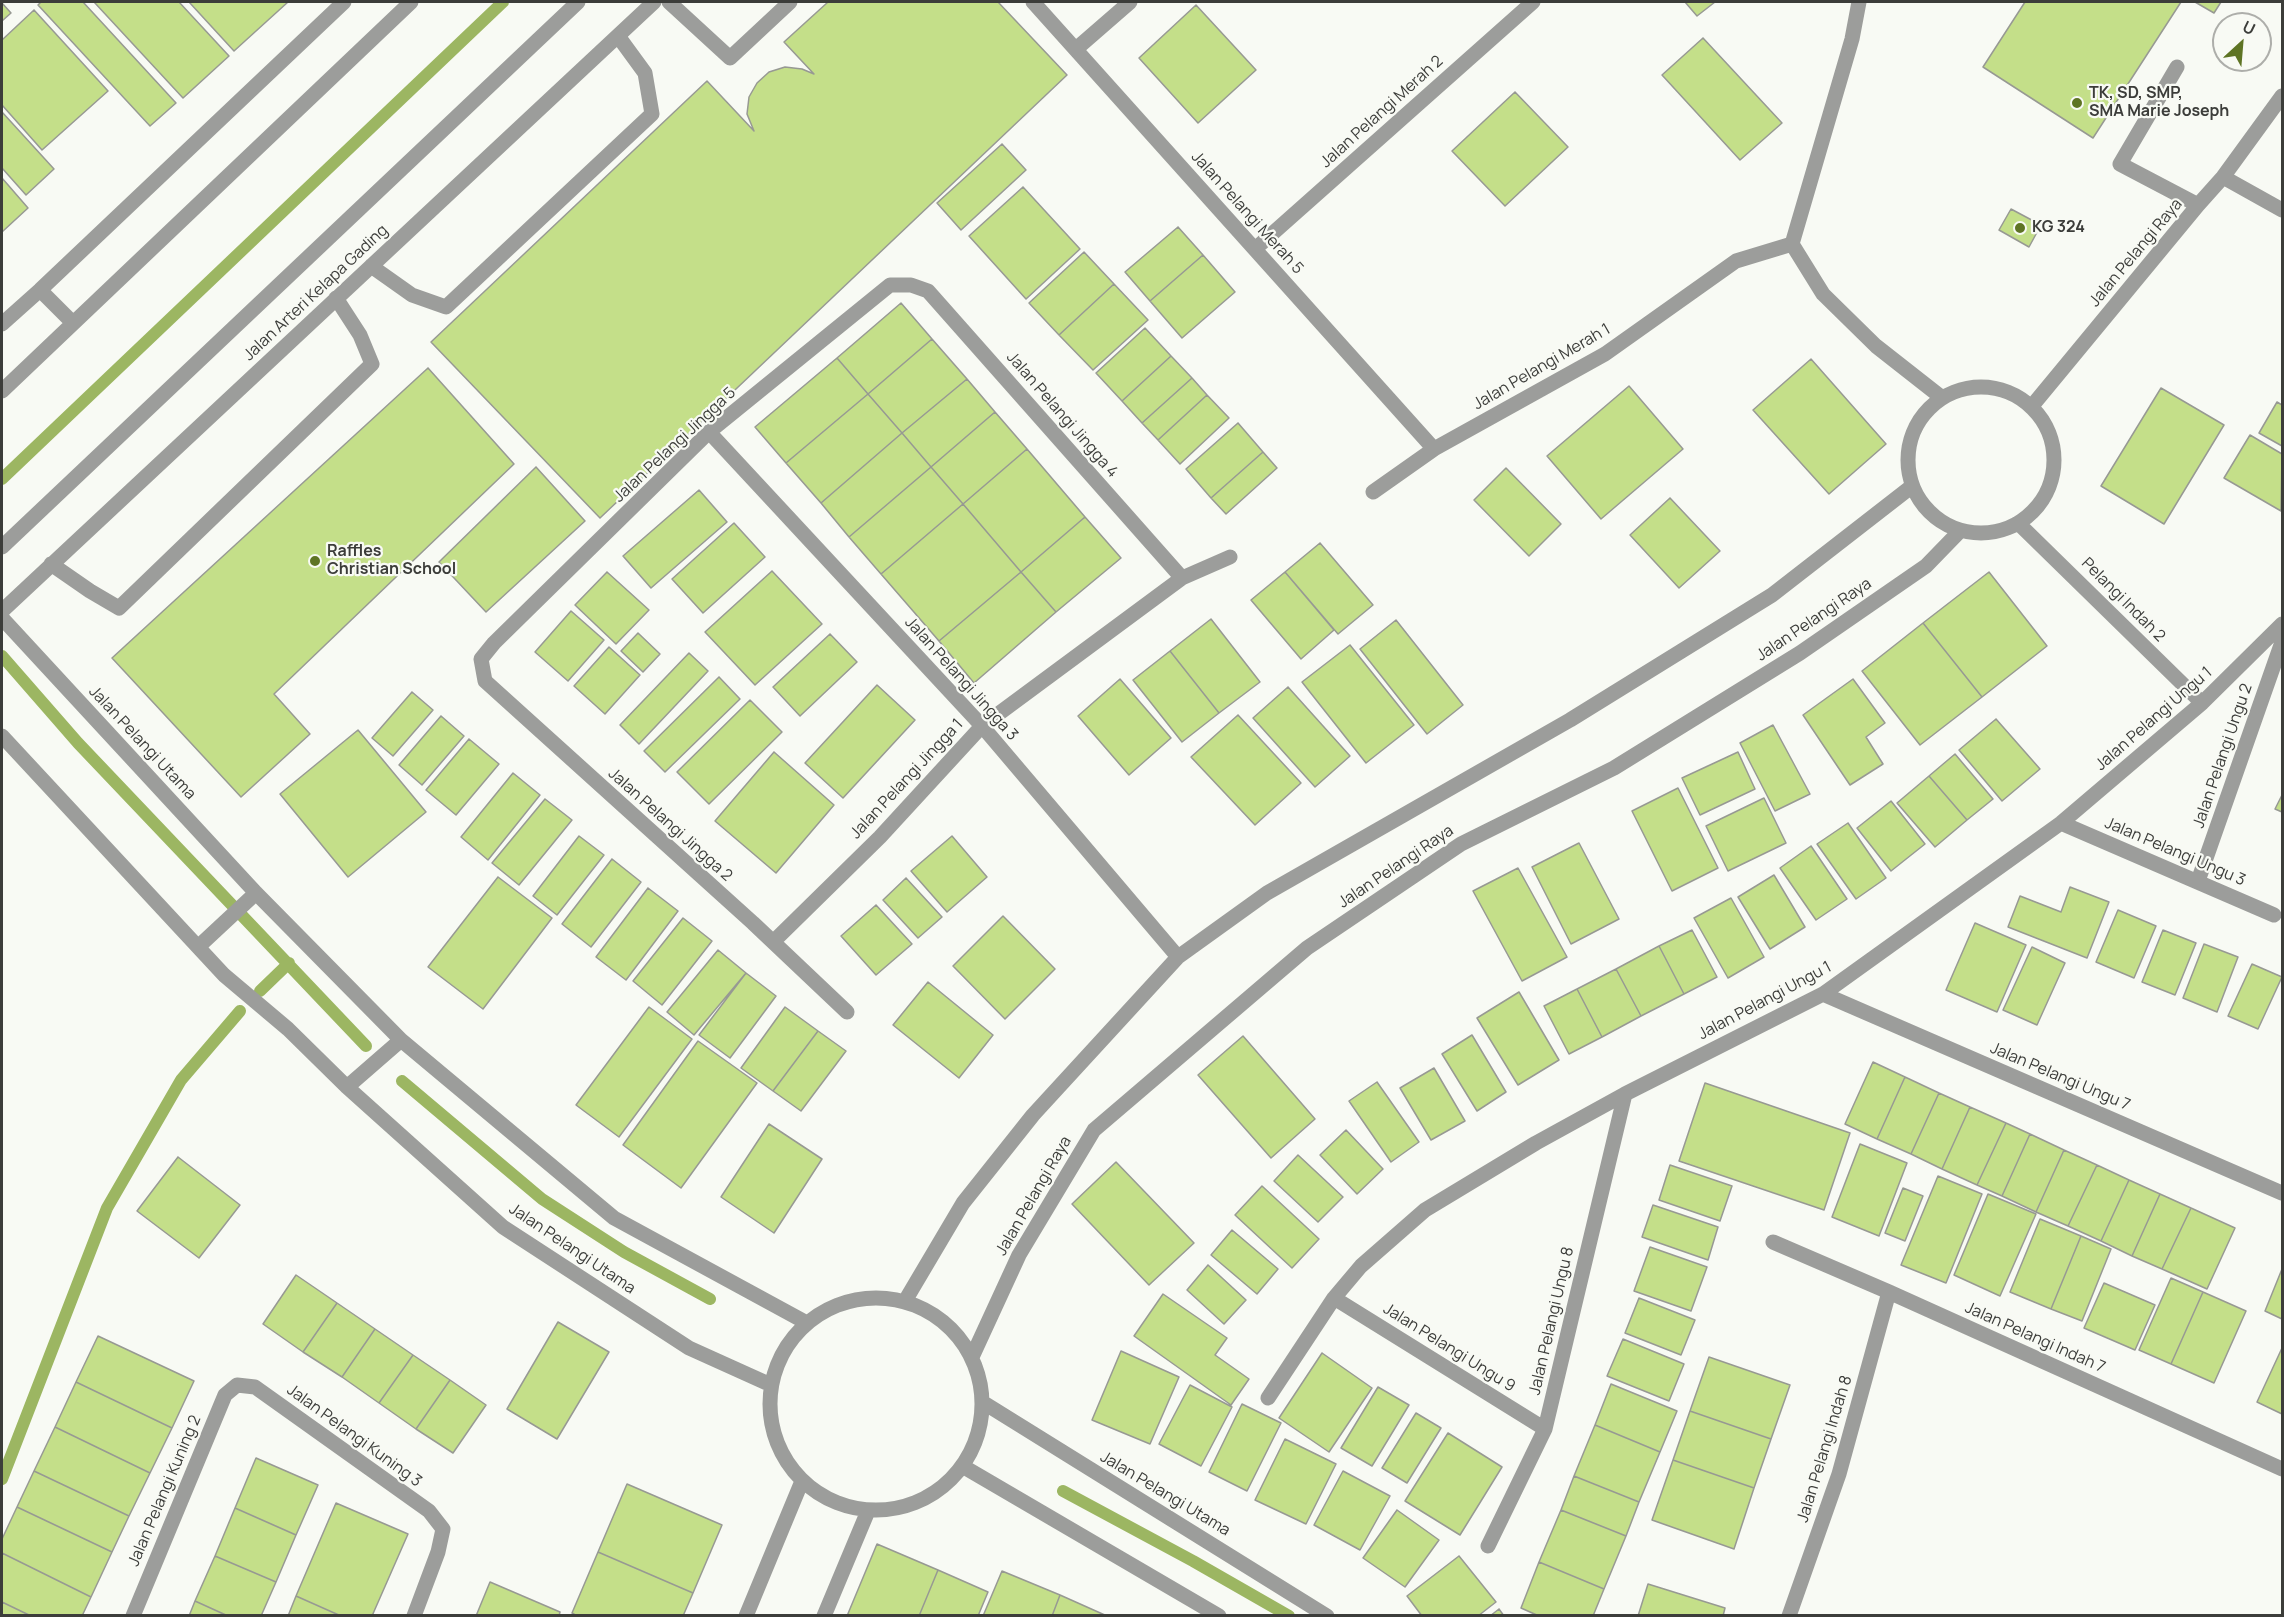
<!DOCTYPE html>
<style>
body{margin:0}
#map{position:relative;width:2284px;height:1617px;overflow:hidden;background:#f8faf4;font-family:Manrope,sans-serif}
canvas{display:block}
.frame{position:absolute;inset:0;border:3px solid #3c3d3a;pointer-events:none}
.north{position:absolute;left:2212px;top:12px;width:60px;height:60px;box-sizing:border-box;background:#f8faf4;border:2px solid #adaeaa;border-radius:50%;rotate:26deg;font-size:16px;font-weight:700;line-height:24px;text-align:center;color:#3c3d3a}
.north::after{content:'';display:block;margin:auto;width:21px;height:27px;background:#5e7424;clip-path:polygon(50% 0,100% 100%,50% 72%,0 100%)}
</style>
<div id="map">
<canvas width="2284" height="1617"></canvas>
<div class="frame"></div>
<div class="north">U</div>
</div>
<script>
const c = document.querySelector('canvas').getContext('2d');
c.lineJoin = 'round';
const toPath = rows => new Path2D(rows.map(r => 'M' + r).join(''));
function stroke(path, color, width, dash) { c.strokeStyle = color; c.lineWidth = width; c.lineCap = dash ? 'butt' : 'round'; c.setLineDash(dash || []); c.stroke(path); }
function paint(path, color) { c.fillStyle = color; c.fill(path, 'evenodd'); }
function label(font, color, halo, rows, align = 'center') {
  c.font = font + ' Manrope,sans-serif'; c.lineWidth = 4.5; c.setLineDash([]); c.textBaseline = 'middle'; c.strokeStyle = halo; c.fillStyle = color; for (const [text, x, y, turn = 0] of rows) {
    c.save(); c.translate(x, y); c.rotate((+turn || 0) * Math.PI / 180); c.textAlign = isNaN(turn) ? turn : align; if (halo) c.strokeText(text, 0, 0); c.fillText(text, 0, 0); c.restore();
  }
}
const stream = toPath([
 [2,479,503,2],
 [2,656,78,743,366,1046],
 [260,991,289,963],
 [402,1081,542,1199,624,1252,710,1299],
 [2,1479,107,1208,181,1080,240,1011],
 [1063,1491,1193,1561,1289,1616]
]);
const building = toPath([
 [41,2,83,2,176,103,150,126,38,5,41,2],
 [94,2,179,2,229,56,183,98,94,2],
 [189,2,288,2,234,51,189,2],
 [828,2,998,2,1067,75,600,518,431,342,707,81,754,131,747,114,749,97,757,83,769,72,785,67,802,69,814,74,784,42,828,2],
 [1685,2,1715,2,1697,16,1685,2],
 [2025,2,2181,2,2093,138,1983,67,2025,2],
 [2195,2,2221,2,2214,13,2195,2],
 [2,3,11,13,2,21,2,3],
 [1196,5,1256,70,1198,123,1139,58,1196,5],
 [34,10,108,91,42,150,2,105,2,40,34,10],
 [1703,38,1782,123,1740,160,1662,75,1703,38],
 [1515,92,1568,147,1505,206,1452,151,1515,92],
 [2,112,54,169,26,195,2,168,2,112],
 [1002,144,1026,170,961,230,937,203,1002,144],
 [2,178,28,208,2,232,2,178],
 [1023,187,1080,249,1026,299,969,236,1023,187],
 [2011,209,2041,225,2029,247,1999,230,2011,209],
 [1178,227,1203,255,1150,301,1125,272,1178,227],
 [1084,252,1114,284,1059,335,1029,303,1084,252],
 [1203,255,1235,292,1182,338,1150,301,1203,255],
 [1114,284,1148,320,1093,370,1059,335,1114,284],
 [901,303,932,339,868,394,837,358,901,303],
 [1145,328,1171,356,1122,401,1096,373,1145,328],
 [932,339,967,379,902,433,868,394,932,339],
 [1171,356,1192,378,1142,423,1122,401,1171,356],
 [837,358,868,394,786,463,755,427,837,358],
 [1811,359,1886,444,1829,494,1753,410,1811,359],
 [428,368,514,464,274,694,310,734,241,797,112,658,428,368],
 [1192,378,1207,395,1158,440,1142,423,1192,378],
 [967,379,995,412,931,467,902,433,967,379],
 [1629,386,1683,449,1601,519,1547,456,1629,386],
 [2161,388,2224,425,2164,524,2101,486,2161,388],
 [868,394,902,433,821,503,786,463,868,394],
 [1207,395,1229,418,1180,464,1158,440,1207,395],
 [2277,402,2282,405,2282,446,2259,433,2277,402],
 [995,412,1027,449,963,504,931,467,995,412],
 [1238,423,1263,452,1211,498,1186,469,1238,423],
 [902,433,931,467,849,537,821,503,902,433],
 [2250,435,2282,454,2281,511,2224,478,2250,435],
 [1027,449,1085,517,1021,572,963,504,1027,449],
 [1263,452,1277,468,1226,514,1211,498,1263,452],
 [536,467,585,521,486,612,439,562,536,467],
 [931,467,963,504,881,574,849,537,931,467],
 [1506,468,1561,524,1529,556,1474,500,1506,468],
 [699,490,727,522,651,588,623,556,699,490],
 [1670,498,1720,551,1679,588,1630,535,1670,498],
 [963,504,1021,572,939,641,881,574,963,504],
 [1085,517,1121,558,1056,612,1021,572,1085,517],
 [734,523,765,557,703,613,672,579,734,523],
 [1320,543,1373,605,1338,634,1285,572,1320,543],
 [772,571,822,624,755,685,705,632,772,571],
 [607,572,649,610,616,644,575,605,607,572],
 [1021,572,1056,612,974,683,939,641,1021,572],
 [1285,572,1334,630,1301,659,1251,600,1285,572],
 [1989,572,2047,646,1982,697,1923,623,1989,572],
 [571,611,604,640,568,681,535,652,571,611],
 [1211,619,1260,682,1219,713,1170,651,1211,619],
 [1396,620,1463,705,1427,734,1360,649,1396,620],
 [1923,623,1982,697,1920,745,1862,671,1923,623],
 [638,633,660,654,643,672,621,651,638,633],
 [830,634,857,662,800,716,773,687,830,634],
 [1350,645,1414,725,1366,763,1302,682,1350,645],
 [609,647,640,675,605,714,574,686,609,647],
 [1170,651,1219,713,1182,742,1133,680,1170,651],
 [689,653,708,671,639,744,620,725,689,653],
 [719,677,740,699,665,772,644,751,719,677],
 [1120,679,1171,738,1129,775,1078,716,1120,679],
 [1853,679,1885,723,1866,737,1883,764,1850,785,1803,715,1853,679],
 [877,685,915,720,843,798,805,763,877,685],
 [1288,687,1350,756,1315,787,1253,718,1288,687],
 [412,692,433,710,393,756,372,738,412,692],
 [750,700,782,732,709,804,677,772,750,700],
 [1238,715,1301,783,1255,825,1191,757,1238,715],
 [441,716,464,736,422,785,399,765,441,716],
 [1996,719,2040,769,2002,801,1959,750,1996,719],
 [1773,725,1810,794,1775,811,1740,743,1773,725],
 [358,730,426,812,348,877,280,794,358,730],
 [469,739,499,764,456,815,426,790,469,739],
 [774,752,834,805,776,873,715,821,774,752],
 [1738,752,1755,789,1700,815,1682,778,1738,752],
 [1955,754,1993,799,1967,820,1929,776,1955,754],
 [513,773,540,795,488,860,461,837,513,773],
 [1929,776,1967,820,1935,847,1897,803,1929,776],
 [1678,788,1718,868,1672,891,1632,811,1678,788],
 [2282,795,2282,812,2275,809,2282,795],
 [1764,798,1786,843,1728,871,1706,826,1764,798],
 [545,799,572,820,519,885,492,863,545,799],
 [1891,801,1925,844,1891,871,1857,828,1891,801],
 [1848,823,1886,878,1856,899,1817,844,1848,823],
 [579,836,604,855,557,915,533,896,579,836],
 [952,836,987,877,947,912,911,871,952,836],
 [1579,843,1619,919,1571,944,1532,867,1579,843],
 [1811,846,1847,899,1816,920,1780,868,1811,846],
 [612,859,641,882,591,947,562,924,612,859],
 [1518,868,1567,957,1522,981,1473,891,1518,868],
 [1774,875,1805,927,1770,949,1738,897,1774,875],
 [498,877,552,918,483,1009,428,967,498,877],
 [906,878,942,917,918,938,883,900,906,878],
 [2070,887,2109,902,2087,958,2008,927,2020,896,2061,912,2070,887],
 [648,888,678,911,626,980,596,957,648,888],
 [1731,898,1764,957,1728,978,1694,918,1731,898],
 [876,905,912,944,876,975,841,936,876,905],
 [2118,910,2156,926,2134,978,2096,962,2118,910],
 [1003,916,1055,969,1005,1019,953,966,1003,916],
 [683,918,712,941,662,1005,633,981,683,918],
 [1975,923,2026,945,1997,1012,1946,990,1975,923],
 [1692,930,1717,977,1684,994,1659,946,1692,930],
 [2163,930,2196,943,2175,995,2142,982,2163,930],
 [2204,944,2238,957,2217,1012,2183,998,2204,944],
 [1659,946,1684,994,1641,1016,1616,969,1659,946],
 [2032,947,2065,963,2037,1025,2003,1010,2032,947],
 [718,950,746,973,694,1035,667,1012,718,950],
 [2252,964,2282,977,2258,1029,2228,1016,2252,964],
 [1616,969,1641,1016,1602,1037,1577,989,1616,969],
 [746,973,776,996,730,1058,699,1035,746,973],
 [928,982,993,1035,959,1078,893,1025,928,982],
 [1577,989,1602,1037,1569,1054,1544,1006,1577,989],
 [1519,992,1559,1060,1518,1085,1477,1018,1519,992],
 [649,1007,692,1039,619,1137,576,1105,649,1007],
 [785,1007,818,1031,773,1091,741,1068,785,1007],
 [818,1031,846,1051,801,1111,773,1091,818,1031],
 [1472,1035,1506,1092,1477,1111,1442,1054,1472,1035],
 [1243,1036,1315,1119,1271,1158,1198,1075,1243,1036],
 [698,1041,757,1083,681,1188,623,1145,698,1041],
 [1873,1062,1905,1077,1877,1139,1845,1124,1873,1062],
 [1434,1068,1465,1121,1431,1140,1400,1088,1434,1068],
 [1905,1077,1939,1093,1911,1154,1877,1139,1905,1077],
 [1377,1082,1419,1142,1391,1162,1349,1101,1377,1082],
 [1705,1083,1850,1133,1824,1210,1679,1161,1705,1083],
 [1939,1093,1970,1107,1942,1169,1911,1154,1939,1093],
 [1970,1107,2006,1123,1977,1185,1942,1169,1970,1107],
 [2006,1123,2030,1134,2002,1196,1977,1185,2006,1123],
 [769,1124,822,1159,774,1233,721,1197,769,1124],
 [1346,1130,1383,1169,1357,1194,1320,1155,1346,1130],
 [2030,1134,2064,1150,2036,1212,2002,1196,2030,1134],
 [1860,1144,1907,1163,1879,1236,1832,1217,1860,1144],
 [2064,1150,2097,1165,2068,1226,2036,1212,2064,1150],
 [1298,1155,1343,1197,1318,1222,1274,1181,1298,1155],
 [178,1157,240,1205,199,1258,137,1211,178,1157],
 [1116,1162,1194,1243,1149,1285,1072,1204,1116,1162],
 [1670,1165,1732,1186,1720,1221,1659,1200,1670,1165],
 [2097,1165,2129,1180,2101,1241,2068,1226,2097,1165],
 [1938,1176,1982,1194,1946,1283,1901,1265,1938,1176],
 [2129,1180,2160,1194,2132,1256,2101,1241,2129,1180],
 [1262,1186,1319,1239,1292,1268,1235,1215,1262,1186],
 [1903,1188,1923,1196,1905,1241,1885,1233,1903,1188],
 [1988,1194,2036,1214,2000,1296,1954,1275,1988,1194],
 [2160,1194,2191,1208,2162,1269,2132,1256,2160,1194],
 [1653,1205,1718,1227,1708,1260,1642,1237,1653,1205],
 [2191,1208,2235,1228,2207,1289,2162,1269,2191,1208],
 [2040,1219,2081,1236,2051,1309,2010,1292,2040,1219],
 [1232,1230,1278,1269,1257,1294,1211,1255,1232,1230],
 [2081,1236,2111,1249,2082,1321,2051,1309,2081,1236],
 [1650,1247,1707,1267,1691,1311,1634,1291,1650,1247],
 [1208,1265,1246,1300,1224,1324,1187,1290,1208,1265],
 [2282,1269,2282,1319,2265,1311,2282,1269],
 [296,1275,337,1303,303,1352,263,1324,296,1275],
 [2171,1278,2203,1292,2171,1364,2139,1350,2171,1278],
 [2104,1283,2155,1305,2135,1350,2084,1328,2104,1283],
 [2203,1292,2246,1311,2214,1383,2171,1364,2203,1292],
 [1163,1294,1227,1338,1215,1355,1249,1379,1231,1405,1134,1336,1163,1294],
 [1639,1298,1695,1320,1681,1355,1625,1333,1639,1298],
 [337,1303,375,1329,342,1377,303,1352,337,1303],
 [558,1322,609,1352,557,1439,507,1409,558,1322],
 [375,1329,413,1355,379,1403,342,1377,375,1329],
 [98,1336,194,1381,172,1428,76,1382,98,1336],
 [1623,1339,1684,1364,1669,1401,1607,1376,1623,1339],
 [2282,1348,2282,1414,2257,1402,2282,1348],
 [1121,1351,1179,1377,1150,1444,1092,1420,1121,1351],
 [1322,1353,1372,1388,1329,1452,1279,1418,1322,1353],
 [413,1355,450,1380,416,1429,379,1403,413,1355],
 [1709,1357,1790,1385,1771,1439,1690,1411,1709,1357],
 [450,1380,486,1405,453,1453,416,1429,450,1380],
 [76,1382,172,1428,150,1473,55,1427,76,1382],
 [1611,1384,1677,1411,1660,1452,1595,1425,1611,1384],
 [1190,1385,1232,1407,1201,1466,1159,1444,1190,1385],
 [1378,1387,1409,1405,1372,1466,1341,1448,1378,1387],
 [1242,1404,1281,1423,1247,1491,1209,1472,1242,1404],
 [1690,1411,1771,1439,1754,1488,1673,1460,1690,1411],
 [1416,1413,1441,1428,1407,1483,1382,1468,1416,1413],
 [1595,1425,1660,1452,1639,1502,1574,1476,1595,1425],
 [55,1427,150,1473,129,1516,34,1471,55,1427],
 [1448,1433,1502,1467,1460,1535,1405,1501,1448,1433],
 [1285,1439,1336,1464,1306,1524,1255,1500,1285,1439],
 [256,1458,318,1485,296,1535,235,1508,256,1458],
 [1673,1460,1754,1488,1734,1549,1652,1520,1673,1460],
 [34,1471,129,1516,112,1552,17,1507,34,1471],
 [1343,1471,1390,1496,1360,1550,1314,1525,1343,1471],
 [1574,1476,1639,1502,1626,1536,1561,1510,1574,1476],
 [627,1484,722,1525,693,1593,598,1552,627,1484],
 [336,1503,408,1534,372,1616,341,1616,296,1596,336,1503],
 [17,1507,112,1552,91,1597,2,1553,2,1539,17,1507],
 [235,1508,296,1535,276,1582,215,1556,235,1508],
 [1397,1510,1439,1540,1405,1587,1363,1558,1397,1510],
 [1561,1510,1626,1536,1604,1589,1539,1562,1561,1510],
 [877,1544,938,1570,919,1616,847,1616,877,1544],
 [598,1552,693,1593,683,1616,577,1616,572,1613,598,1552],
 [2,1553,91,1597,82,1616,31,1616,2,1602,2,1553],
 [215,1556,276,1582,261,1616,228,1616,195,1601,215,1556],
 [1459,1556,1496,1602,1478,1616,1422,1616,1407,1596,1459,1556],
 [1539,1562,1604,1589,1593,1616,1539,1616,1521,1608,1539,1562],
 [938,1570,988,1592,978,1616,919,1616,938,1570],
 [1002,1571,1060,1595,1052,1616,983,1616,1002,1571],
 [490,1582,560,1612,559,1616,476,1616,490,1582],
 [1648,1584,1725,1608,1723,1616,1638,1616,1648,1584],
 [1060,1595,1107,1616,1052,1616,1060,1595],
 [296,1596,341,1616,288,1616,296,1596],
 [195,1601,228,1616,189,1616,195,1601],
 [2,1602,31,1616,2,1616,2,1602],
 [1499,1609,1504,1616,1490,1616,1499,1609]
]);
const minor = toPath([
 [669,2,730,58,790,2],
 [1033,2,1434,449],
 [1076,49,1130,2],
 [2177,67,2120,164,2198,205,2223,177,2282,96],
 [2223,177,2282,210],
 [1792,244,1823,294,1876,346,1941,397],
 [1255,249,1533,2],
 [371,266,412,295,446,307,652,114,645,73,618,36],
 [40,290,73,323],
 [2,324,40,290,344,2],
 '1908 460a73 73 0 1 1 146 0a73 73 0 1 1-146 0Z',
 [2,391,411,2],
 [2032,406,2198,205],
 [709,432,982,726,1178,957],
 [1373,492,1434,449,1605,354,1736,261,1792,244,1852,39,1859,2],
 [2018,523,2202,703],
 [2,547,578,2],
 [51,564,90,591,119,608,372,364,360,335,336,298],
 [2,611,654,2],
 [2,618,256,893,401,1040,614,1218,807,1323],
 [2,736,224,975,288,1029,347,1087,503,1227,689,1348,771,1385],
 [2061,823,2274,915],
 [2198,881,2282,642],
 [773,942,880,837,982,726,1182,578,1230,557],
 [198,947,256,893],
 [1823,994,2282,1193],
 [847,1012,753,923,485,681,481,659,494,643,709,432,890,285,911,285,928,291,1182,578],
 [347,1087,401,1040],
 [1773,1242,1889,1292,2282,1469],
 [1334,1298,1545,1429],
 '770 1404a106 106 0 1 1 212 0a106 106 0 1 1-212 0Z',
 [905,1301,963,1203,1033,1115,1178,957,1267,893,1570,720,1772,595,1911,487],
 [972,1357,1019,1255,1094,1130,1307,948,1461,844,1614,768,1800,653,1926,566,1959,532],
 [1268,1398,1334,1298,1361,1266,1425,1210,1536,1143,1625,1094,1823,994,2061,823,2202,703,2282,624],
 [984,1403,1327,1616],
 [964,1467,1219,1616],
 [1488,1546,1545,1429,1625,1094],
 [133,1616,225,1395,237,1385,255,1387,429,1511,443,1529,438,1552,414,1616],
 [746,1616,802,1481],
 [824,1616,868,1511],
 [1789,1616,1839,1474,1889,1292]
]);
const markers = [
 [2077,103,6,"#5e7424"],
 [2020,228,6,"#5e7424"],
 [315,561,6,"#5e7424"]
];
const poiNames = [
 ["TK, SD, SMP,",2089,94],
 ["SMA Marie Joseph",2089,112],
 ["KG 324",2032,228],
 ["Raffles",327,552],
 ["Christian School",327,570]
];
const streetNames = [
 ["Jalan Pelangi Merah 2",1382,112,-42],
 ["Jalan Pelangi Merah 5",1247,213,48],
 ["Jalan Pelangi Raya",2136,253,-50],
 ["Jalan Arteri Kelapa Gading",316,293,-43],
 ["Jalan Pelangi Merah 1",1542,367,-30],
 ["Jalan Pelangi Jingga 4",1062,415,49],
 ["Jalan Pelangi Jingga 5",675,445,-43],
 ["Pelangi Indah 2",2123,600,45],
 ["Jalan Pelangi Raya",1814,620,-34],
 ["Jalan Pelangi Jingga 3",961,679,48],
 ["Jalan Pelangi Ungu 1",2154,719,-41],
 ["Jalan Pelangi Utama",142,743,47],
 ["Jalan Pelangi Ungu 2",2223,756,-71],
 ["Jalan Pelangi Jingga 1",907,779,-47],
 ["Jalan Pelangi Jingga 2",670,825,42],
 ["Jalan Pelangi Ungu 3",2175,852,23],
 ["Jalan Pelangi Raya",1396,867,-34],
 ["Jalan Pelangi Ungu 1",1765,1001,-28],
 ["Jalan Pelangi Ungu 7",2060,1077,23],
 ["Jalan Pelangi Raya",1034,1196,-60],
 ["Jalan Pelangi Utama",572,1249,34],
 ["Jalan Pelangi Ungu 8",1552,1321,-77],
 ["Jalan Pelangi Indah 7",2035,1338,24],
 ["Jalan Pelangi Ungu 9",1449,1348,32],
 ["Jalan Pelangi Kuning 3",354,1436,36],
 ["Jalan Pelangi Indah 8",1825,1449,-73],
 ["Jalan Pelangi Kuning 2",165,1491,-67],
 ["Jalan Pelangi Utama",1165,1494,31]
];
stroke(stream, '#9cb662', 12);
paint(building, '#c4df89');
stroke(building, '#979993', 1.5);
stroke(minor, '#9c9d9b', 15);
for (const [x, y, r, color] of markers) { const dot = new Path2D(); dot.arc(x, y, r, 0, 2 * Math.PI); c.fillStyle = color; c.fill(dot); stroke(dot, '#f8faf4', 2); }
label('bold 16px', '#3c3d3a', '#f8faf4', poiNames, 'left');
label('16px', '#3c3d3a', '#f8faf4', streetNames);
</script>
